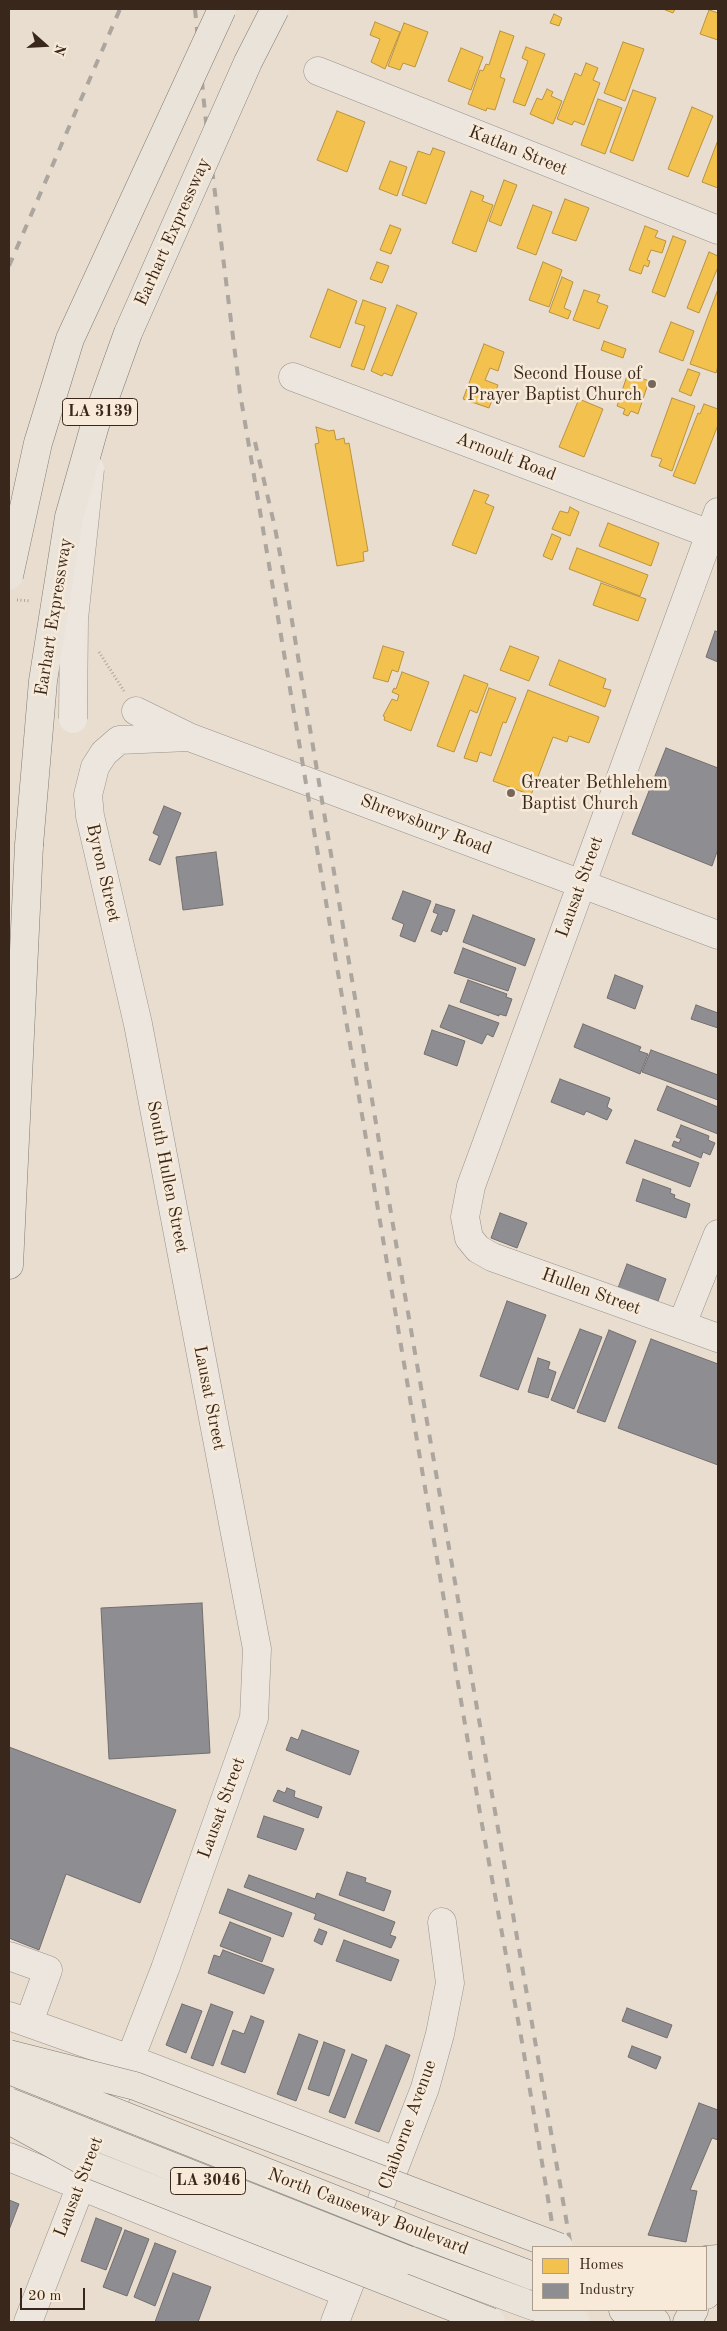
<!DOCTYPE html>
<style>
body{margin:0}
#map{position:relative;width:727px;height:2331px;overflow:hidden;background:#e8ddce;font-family:"Old Standard TT",serif}
canvas{display:block}
.frame{position:absolute;inset:0;border:10px solid #39271b;pointer-events:none}
.legend{position:absolute;left:532px;top:2246px;width:175px;height:65px;box-sizing:border-box;background:#f7ead8;border:1px solid #ab9c8c;margin:0;padding:6px 9px;list-style:none;font-size:15px;color:#39271b}
.legend li{display:flex;align-items:center;gap:10px;height:25px}
.legend b{width:25px;border:1px solid #ab9c8c}
.north{position:absolute;left:20px;top:20px;width:50px;height:50px;-webkit-text-stroke:4px #f7ead8;paint-order:stroke;rotate:109deg;font-size:14px;font-weight:700;line-height:20px;text-align:center;color:#39271b}
.north::after{content:'';display:block;margin:auto;width:18px;height:22px;background:#39271b;clip-path:polygon(50% 0,100% 100%,50% 72%,0 100%)}
.scale{position:absolute;left:20px;top:2288px;width:65px;height:22px;box-sizing:border-box;border:2px solid #39271b;border-top:0;padding-left:6px;font-size:15px;line-height:18px;white-space:nowrap;color:#39271b;-webkit-text-stroke:4px #f7ead8;paint-order:stroke}
</style>
<div id="map">
<canvas width="727" height="2331"></canvas>
<div class="frame"></div>
<ul class="legend">
<li><b style="height:14px;background:#f2c14e"></b>Homes</li>
<li><b style="height:14px;background:#8d8d92"></b>Industry</li>
</ul>
<div class="north">N</div>
<div class="scale">20 m</div>
</div>
<script>
const c = document.querySelector('canvas').getContext('2d');
c.lineJoin = 'round';
function paint(path, color) { c.fillStyle = color; c.fill(path, 'evenodd'); }
const toPath = rows => new Path2D(rows.map(r => 'M' + r).join(''));
function stroke(path, color, width, dash) { c.strokeStyle = color; c.lineWidth = width; c.lineCap = dash ? 'butt' : 'round'; c.setLineDash(dash || []); c.stroke(path); }
function label(font, color, halo, rows, align = 'center') {
  c.font = font + ' "Old Standard TT",serif'; c.lineWidth = 5; c.setLineDash([]); c.textBaseline = 'middle'; c.strokeStyle = halo; c.fillStyle = color; for (const [text, x, y, turn = 0] of rows) {
    c.save(); c.translate(x, y); c.rotate((+turn || 0) * Math.PI / 180); c.textAlign = isNaN(turn) ? turn : align; if (halo) c.strokeText(text, 0, 0); c.fillText(text, 0, 0); c.restore();
  }
}
const homes = toPath([
 [663,9,675,9,673,13,663,9],
 [709,10,718,13,718,40,700,34,709,10],
 [554,14,562,18,559,26,550,23,554,14],
 [375,22,400,32,385,69,371,62,380,39,370,35,375,22],
 [404,23,428,32,415,67,403,63,400,70,388,66,404,23],
 [500,31,514,36,500,77,505,79,495,110,487,108,486,111,468,104,480,70,483,71,486,64,489,65,500,31],
 [623,42,644,49,625,101,604,93,623,42],
 [526,47,545,54,525,106,513,102,528,61,522,58,526,47],
 [461,48,483,57,471,90,448,81,461,48],
 [586,63,598,68,593,80,600,83,584,125,574,121,572,125,557,119,575,73,581,76,586,63],
 [547,89,553,92,551,96,562,101,553,124,530,114,537,98,542,100,547,89],
 [633,90,656,98,633,161,610,152,633,90],
 [598,99,622,108,605,154,581,145,598,99],
 [692,107,713,116,688,177,668,169,692,107],
 [337,111,365,122,347,172,317,160,337,111],
 [718,140,718,188,702,182,718,140],
 [433,148,445,152,426,204,402,195,418,151,430,155,433,148],
 [390,161,407,167,397,196,379,189,390,161],
 [504,180,517,185,501,226,489,221,504,180],
 [471,191,484,196,482,201,493,205,476,252,452,243,471,191],
 [565,199,589,208,576,241,552,233,565,199],
 [533,205,552,212,536,255,517,248,533,205],
 [390,225,401,229,391,254,380,250,390,225],
 [645,226,658,231,655,237,666,241,662,253,651,250,647,260,650,261,648,267,644,265,641,274,629,270,645,226],
 [673,236,686,241,665,297,652,292,673,236],
 [709,252,718,256,718,267,699,313,687,308,709,252],
 [377,262,389,266,382,283,370,279,377,262],
 [543,262,562,270,549,307,529,300,543,262],
 [562,277,573,282,564,308,571,311,568,319,549,312,562,277],
 [328,289,357,301,340,348,310,337,328,289],
 [718,289,718,366,716,373,690,364,718,289],
 [584,290,600,295,597,302,608,306,599,329,573,320,584,290],
 [363,300,386,308,364,370,351,366,365,326,355,323,363,300],
 [397,305,417,313,392,376,384,373,382,376,371,371,397,305],
 [671,322,694,331,683,361,659,352,671,322],
 [604,341,626,349,623,358,601,350,604,341],
 [484,344,504,352,498,371,490,368,485,380,498,385,489,408,463,399,484,344],
 [688,369,700,373,691,396,679,391,688,369],
 [628,373,649,381,638,414,631,411,628,416,623,414,625,409,617,406,628,373],
 [672,398,695,406,672,471,659,466,662,459,651,456,672,398],
 [579,399,603,409,584,457,559,447,579,399],
 [704,404,718,409,718,425,695,484,673,476,698,413,700,414,704,404],
 [316,427,329,431,334,430,336,440,344,438,345,444,349,443,368,551,363,552,364,561,337,566,315,444,319,443,316,427],
 [474,490,489,495,485,503,494,507,476,554,452,545,474,490],
 [570,507,579,512,570,536,552,529,560,511,568,513,570,507],
 [608,523,659,543,651,566,599,546,608,523],
 [552,534,561,538,552,560,543,556,552,534],
 [577,548,648,575,640,596,569,569,577,548],
 [601,583,646,599,638,621,593,605,601,583],
 [383,646,404,652,398,672,392,670,388,682,373,678,383,646],
 [510,646,539,657,529,681,500,670,510,646],
 [559,660,606,679,603,688,611,690,605,707,549,685,559,660],
 [402,672,429,682,411,731,384,720,385,717,383,716,392,699,397,701,399,695,392,692,394,688,396,689,402,672],
 [464,675,488,684,477,713,470,710,454,752,437,746,464,675],
 [489,688,516,698,506,723,503,722,491,756,480,752,477,762,464,758,489,688],
 [528,690,599,717,589,743,569,736,567,742,553,737,531,795,493,781,528,690]
]);
const industry = toPath([
 [715,631,718,632,718,662,706,657,715,631],
 [666,748,718,768,718,849,712,866,632,834,666,748],
 [164,806,181,813,160,865,149,860,159,836,153,833,164,806],
 [216,852,223,905,183,910,176,857,216,852],
 [403,891,431,901,415,942,400,936,404,924,392,919,403,891],
 [436,904,455,910,447,932,443,930,441,935,431,931,438,914,433,912,436,904],
 [473,915,535,939,525,966,463,942,473,915],
 [463,948,516,968,508,991,454,973,463,948],
 [615,975,643,986,635,1009,607,998,615,975],
 [468,980,507,994,506,997,512,999,506,1016,499,1014,499,1016,460,1002,468,980],
 [449,1005,499,1023,493,1037,487,1034,482,1044,440,1027,449,1005],
 [696,1005,718,1013,718,1028,691,1019,696,1005],
 [583,1024,641,1047,639,1051,648,1054,640,1074,574,1047,583,1024],
 [432,1030,465,1041,457,1066,424,1054,432,1030],
 [651,1050,718,1075,718,1100,642,1072,651,1050],
 [560,1079,610,1098,607,1107,612,1110,607,1120,586,1111,584,1115,551,1102,560,1079],
 [667,1086,718,1107,718,1134,657,1110,667,1086],
 [681,1125,709,1136,708,1140,715,1143,710,1155,703,1152,701,1158,672,1146,674,1141,679,1143,681,1139,676,1137,681,1125],
 [635,1140,699,1163,690,1187,626,1163,635,1140],
 [643,1179,671,1189,670,1193,675,1195,674,1198,690,1204,686,1218,636,1201,643,1179],
 [500,1213,527,1223,517,1248,491,1238,500,1213],
 [627,1264,666,1279,658,1301,618,1288,627,1264],
 [507,1301,546,1315,518,1390,480,1376,507,1301],
 [580,1329,602,1337,574,1409,551,1400,580,1329],
 [609,1330,636,1341,605,1422,577,1412,609,1330],
 [651,1339,718,1364,718,1465,618,1428,651,1339],
 [538,1358,550,1362,548,1369,556,1372,548,1398,528,1392,538,1358],
 [202,1603,210,1753,109,1759,101,1608,202,1603],
 [302,1730,359,1751,350,1775,286,1750,291,1737,298,1740,302,1730],
 [9,1747,176,1810,140,1903,66,1874,39,1950,9,1938,9,1747],
 [287,1788,295,1791,294,1797,322,1807,318,1818,273,1801,278,1790,285,1793,287,1788],
 [264,1816,304,1829,296,1850,257,1837,264,1816],
 [347,1872,366,1878,365,1882,391,1891,384,1911,339,1895,347,1872],
 [249,1875,315,1899,317,1893,395,1922,390,1935,396,1937,391,1948,314,1919,316,1914,244,1887,249,1875],
 [228,1889,292,1913,283,1937,219,1913,228,1889],
 [230,1922,271,1938,262,1962,220,1946,230,1922],
 [319,1929,327,1932,322,1945,314,1941,319,1929],
 [344,1940,399,1960,391,1981,336,1961,344,1940],
 [223,1950,274,1969,264,1994,208,1973,214,1955,220,1957,223,1950],
 [182,2004,202,2011,186,2053,166,2045,182,2004],
 [211,2004,233,2012,213,2066,191,2058,211,2004],
 [627,2008,672,2025,667,2038,622,2021,627,2008],
 [251,2016,264,2021,245,2073,221,2064,233,2030,244,2034,251,2016],
 [299,2034,318,2041,296,2101,277,2094,299,2034],
 [324,2042,345,2050,329,2096,308,2089,324,2042],
 [386,2045,410,2055,379,2132,355,2123,386,2045],
 [632,2046,661,2057,656,2069,628,2057,632,2046],
 [352,2054,367,2060,345,2118,329,2112,352,2054],
 [699,2103,718,2110,718,2140,712,2138,690,2190,697,2191,686,2242,648,2235,699,2103],
 [9,2200,19,2204,9,2230,9,2200],
 [96,2218,122,2228,106,2270,81,2261,96,2218],
 [125,2230,149,2239,127,2296,103,2287,125,2230],
 [155,2243,176,2251,155,2306,134,2297,155,2243],
 [173,2273,211,2287,198,2322,155,2322,173,2273]
]);
const path = toPath([
 [17,600,31,601],
 [99,652,124,691]
]);
const minor = toPath([
 [318,71,718,230],
 [293,377,718,537],
 [718,512,471,1186,465,1217,469,1238,478,1249,492,1257,718,1338],
 [136,711,189,737,718,935],
 [682,1324,718,1234],
 [9,1956,48,1970,29,2022],
 [9,2016,130,2059,395,2161],
 [9,2157,346,2293],
 [28,2322,165,1969,254,1718,257,1649,138,1024,90,816,88,795,95,767,104,753,119,740,189,737],
 [335,2322,425,2088,440,2034,450,1983,442,1922]
]);
const highway = toPath([
 [9,1265,29,845],
 [419,2233,533,2276],
 [408,2260,533,2306],
 [706,2260,718,2259],
 [706,2295,718,2282],
 [623,2310,656,2322],
 [687,2322,694,2310]
]);
const rail = toPath([
 [195,9,205,113,240,393,481,1819,522,2042,556,2247],
 [9,266,120,9],
 [255,442,275,528,287,591,399,1261,571,2247],
 [566,2310,568,2322],
 [581,2310,584,2322]
]);
const minorBridge = toPath([
 [73,719,74,619,90,469]
]);
const highwayBridge = toPath([
 [9,576,38,443,70,339,222,9],
 [29,845,43,681,69,517,95,425,128,333,248,62,275,9],
 [9,2054,135,2086,559,2247],
 [9,2070,419,2233],
 [9,2102,408,2260],
 [9,2120,89,2164,491,2322],
 [543,2310,576,2322]
]);
const markers = [
 [652,384,5,"#76675a"],
 [511,793,5,"#76675a"]
];
const shields = [
 [100,412,75],
 [208,2181,75]
];
const shieldNames = [
 ["LA 3139",100,412],
 ["LA 3046",208,2181]
];
const streetNames = [
 ["Katlan Street",518,151,22],
 ["Earhart Expressway",173,232,-66],
 ["Arnoult Road",506,457,21],
 ["Earhart Expressway",54,617,-81],
 ["Shrewsbury Road",426,825,21],
 ["Byron Street",103,873,77],
 ["Lausat Street",580,887,-70],
 ["South Hullen Street",167,1177,79],
 ["Hullen Street",591,1292,20],
 ["Lausat Street",209,1398,79],
 ["Lausat Street",222,1808,-70],
 ["Claiborne Avenue",408,2125,-70],
 ["Lausat Street",79,2187,-69],
 ["North Causeway Boulevard",368,2212,21]
];
const poiNames = [
 ["Second House of",642,374],
 ["Prayer Baptist Church",642,395],
 ["Greater Bethlehem",521,783,"left"],
 ["Baptist Church",521,804,"left"]
];
paint(homes, '#f2c14e');
stroke(homes, '#ba933f', 1);
paint(industry, '#8d8d92');
stroke(industry, '#746e6e', 1);
stroke(minor, '#9b9389', 29);
stroke(highway, '#827a71', 29);
stroke(path, '#aca69e', 3, [1, 2.5]);
stroke(minor, '#ece6df', 28);
stroke(highway, '#e9e3da', 28);
stroke(rail, '#aca69e', 4, [9, 9]);
stroke(minorBridge, '#9b9389', 29, []);
stroke(highwayBridge, '#827a71', 29, []);
stroke(minorBridge, '#ece6df', 28);
stroke(highwayBridge, '#e9e3da', 28);
for (const [x, y, r, color] of markers) { const dot = new Path2D(); dot.arc(x, y, r, 0, 2 * Math.PI); c.fillStyle = color; c.fill(dot); stroke(dot, '#f7ead8', 2); }
for (const [x, y, w] of shields) { const box = new Path2D(); box.roundRect(x - w / 2, y - 13.5, w, 27, 4); c.fillStyle = '#f7ead8'; c.fill(box); stroke(box, '#39271b', 1); }
label('bold 16px', '#39271b', null, shieldNames);
label('18px', '#39271b', '#f7ead8', streetNames);
label('18px', '#39271b', '#f7ead8', poiNames, 'right');
</script>
